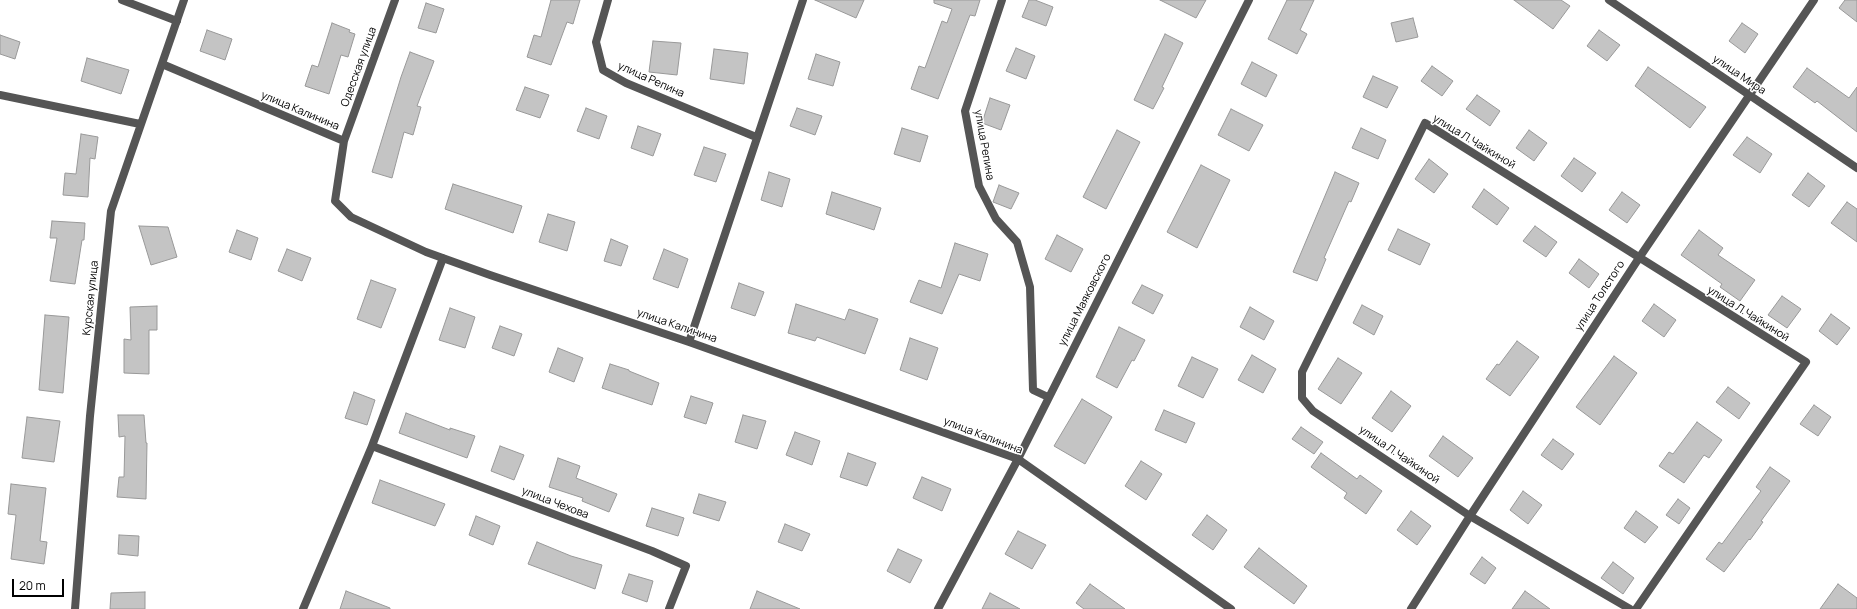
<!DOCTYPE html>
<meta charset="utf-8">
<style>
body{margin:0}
#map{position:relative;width:1857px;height:609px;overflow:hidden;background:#fff;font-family:Manrope,sans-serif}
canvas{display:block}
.scale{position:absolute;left:12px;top:579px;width:52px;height:18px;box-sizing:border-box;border:2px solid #000;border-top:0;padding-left:5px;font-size:12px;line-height:14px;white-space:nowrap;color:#000;-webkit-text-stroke:3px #fff;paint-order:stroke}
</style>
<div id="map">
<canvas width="1857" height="609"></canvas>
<div class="scale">20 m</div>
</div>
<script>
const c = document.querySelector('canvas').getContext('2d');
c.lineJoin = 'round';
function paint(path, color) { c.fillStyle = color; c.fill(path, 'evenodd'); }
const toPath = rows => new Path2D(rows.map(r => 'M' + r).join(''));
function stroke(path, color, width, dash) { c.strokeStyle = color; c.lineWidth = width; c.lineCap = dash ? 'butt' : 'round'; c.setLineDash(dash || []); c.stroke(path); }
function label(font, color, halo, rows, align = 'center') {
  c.font = font + ' Manrope,sans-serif'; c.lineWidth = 3; c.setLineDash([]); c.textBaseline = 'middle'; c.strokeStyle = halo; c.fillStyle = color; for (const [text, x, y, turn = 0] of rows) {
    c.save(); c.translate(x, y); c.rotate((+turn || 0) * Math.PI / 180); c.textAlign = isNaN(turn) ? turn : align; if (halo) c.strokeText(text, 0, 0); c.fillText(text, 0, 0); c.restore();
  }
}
const building = toPath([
 [551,0,580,0,573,24,567,22,551,65,527,57,534,35,541,37,551,0],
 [815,0,864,0,856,18,815,0],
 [934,0,980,0,975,16,970,15,938,99,911,89,919,66,925,68,942,21,947,23,952,9,934,3,934,0],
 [1029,0,1035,0,1053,7,1046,26,1022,17,1029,0],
 [1160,0,1206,0,1196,18,1160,0],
 [1287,0,1314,0,1300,30,1307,34,1297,54,1268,39,1287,0],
 [1514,0,1561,0,1570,6,1553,29,1514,0],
 [1845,0,1857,0,1857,22,1839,8,1845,0],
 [426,3,444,9,436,33,418,28,426,3],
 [1413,18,1418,37,1396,42,1391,23,1413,18],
 [332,23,350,30,349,32,355,34,348,57,341,55,329,94,305,86,312,65,318,67,332,23],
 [1742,23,1758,34,1745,53,1729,41,1742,23],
 [207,30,232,39,225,60,200,51,207,30],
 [1599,30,1620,45,1607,61,1587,46,1599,30],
 [1165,34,1183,43,1162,87,1164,88,1153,109,1134,100,1165,34],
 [0,35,20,42,15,59,0,54,0,35],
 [653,41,681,43,677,75,649,72,653,41],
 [1016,48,1035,56,1026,79,1006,71,1016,48],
 [714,49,748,53,744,84,710,79,714,49],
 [410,52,434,61,417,106,421,107,413,135,404,132,392,178,372,172,401,77,410,52],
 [816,54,840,62,833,86,808,79,816,54],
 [87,58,129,70,121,94,81,81,87,58],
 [1252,62,1277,75,1266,97,1241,84,1252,62],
 [1432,66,1453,81,1442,96,1421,81,1432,66],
 [1648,67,1706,107,1690,128,1635,86,1648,67],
 [1807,68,1849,98,1857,87,1857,132,1817,101,1815,103,1793,87,1807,68],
 [1373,76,1398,87,1387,108,1363,97,1373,76],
 [525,87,549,95,540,118,516,110,525,87],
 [1477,95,1500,111,1490,126,1466,109,1477,95],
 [990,98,1010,105,1001,130,982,123,990,98],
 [586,108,607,116,599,139,577,131,586,108],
 [797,108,822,116,815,135,790,126,797,108],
 [1231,109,1263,125,1249,151,1218,135,1231,109],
 [638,126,661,134,653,156,631,148,638,126],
 [902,128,928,136,920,162,894,154,902,128],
 [1361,128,1386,140,1378,159,1352,148,1361,128],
 [1117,130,1140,142,1106,209,1083,197,1117,130],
 [1529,130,1547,143,1534,161,1516,148,1529,130],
 [81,134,98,137,95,159,90,158,88,197,63,195,65,173,76,174,81,134],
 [1747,137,1772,154,1760,173,1733,155,1747,137],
 [704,147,726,154,716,182,694,175,704,147],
 [1574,158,1596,173,1582,192,1561,176,1574,158],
 [1429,159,1448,174,1434,193,1415,179,1429,159],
 [1201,165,1230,180,1197,248,1167,232,1201,165],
 [769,172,790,179,782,207,761,200,769,172],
 [1335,172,1359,183,1351,202,1349,201,1324,258,1326,259,1317,281,1293,272,1335,172],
 [1808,173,1825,186,1809,207,1792,195,1808,173],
 [453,184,522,206,513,233,445,209,453,184],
 [999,185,1019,193,1011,209,993,202,999,185],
 [1484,189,1509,208,1497,225,1472,207,1484,189],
 [832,192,881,208,874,230,826,214,832,192],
 [1622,192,1640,205,1627,223,1609,210,1622,192],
 [1847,202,1857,209,1857,242,1831,223,1847,202],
 [548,214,575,222,567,251,539,242,548,214],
 [52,221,85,223,84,240,82,240,75,284,50,281,57,238,50,238,52,221],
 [139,226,168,227,177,257,151,265,139,226],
 [1535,226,1557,242,1546,257,1523,241,1535,226],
 [1398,229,1430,244,1420,265,1388,250,1398,229],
 [237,230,258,238,251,260,229,252,237,230],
 [1699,230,1723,248,1718,255,1755,280,1740,301,1720,287,1722,284,1681,255,1699,230],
 [1057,235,1083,249,1071,272,1045,259,1057,235],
 [611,239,628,246,621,266,604,261,611,239],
 [955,243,988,254,980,281,959,274,942,314,910,302,919,280,941,288,955,243],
 [287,249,311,258,302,281,278,271,287,249],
 [664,249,688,259,678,288,653,279,664,249],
 [1579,259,1599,274,1589,288,1569,273,1579,259],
 [371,280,396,289,381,328,357,319,371,280],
 [739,283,764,292,755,316,731,308,739,283],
 [1142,285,1163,295,1153,314,1132,303,1142,285],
 [1782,296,1801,309,1787,328,1768,315,1782,296],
 [796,304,845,320,849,309,878,319,865,354,817,337,815,341,788,333,796,304],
 [1654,304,1676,320,1664,337,1642,321,1654,304],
 [1362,305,1383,316,1374,335,1353,323,1362,305],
 [157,306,157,330,149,330,149,374,124,373,124,339,131,340,130,307,157,306],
 [1250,307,1274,321,1264,340,1240,327,1250,307],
 [450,308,475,317,465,348,439,340,450,308],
 [1831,314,1850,328,1837,345,1819,331,1831,314],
 [45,315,69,317,63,393,39,390,45,315],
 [500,326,522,334,514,356,492,348,500,326],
 [1119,327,1145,340,1134,361,1132,360,1117,388,1096,377,1119,327],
 [910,338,938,348,927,380,900,370,910,338],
 [1517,341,1539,357,1510,396,1486,379,1497,364,1499,365,1517,341],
 [558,348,583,358,574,382,549,372,558,348],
 [1252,355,1276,369,1263,393,1238,380,1252,355],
 [1614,356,1637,373,1600,425,1576,407,1614,356],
 [1192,357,1218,369,1203,398,1178,386,1192,357],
 [1338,358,1362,373,1341,404,1318,389,1338,358],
 [610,364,629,370,629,371,659,383,652,405,602,388,610,364],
 [1728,387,1750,403,1739,419,1716,402,1728,387],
 [1391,391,1411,406,1392,432,1372,418,1391,391],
 [354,392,375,400,367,425,345,418,354,392],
 [691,396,713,403,706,424,684,417,691,396],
 [1082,399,1112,417,1085,464,1054,446,1082,399],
 [1814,405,1831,417,1818,436,1800,424,1814,405],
 [1164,410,1195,423,1186,443,1155,430,1164,410],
 [406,413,450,430,450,428,475,436,467,458,399,433,406,413],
 [118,415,144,415,146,443,147,443,146,499,117,497,119,477,124,477,125,436,119,437,118,415],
 [743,415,766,421,757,449,735,442,743,415],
 [27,417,60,421,54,462,22,458,27,417],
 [1697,422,1722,440,1709,458,1704,455,1684,483,1659,466,1669,452,1673,454,1697,422],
 [1301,427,1323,442,1314,454,1292,439,1301,427],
 [795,432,820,441,812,465,786,455,795,432],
 [1443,436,1473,458,1458,477,1429,456,1443,436],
 [1553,439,1574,454,1562,470,1541,455,1553,439],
 [500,446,524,455,514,480,491,471,500,446],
 [848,453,876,463,867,486,840,477,848,453],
 [1321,453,1357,479,1360,475,1382,491,1366,514,1344,498,1347,493,1311,467,1321,453],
 [558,458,580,466,576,478,617,494,609,512,582,501,583,498,549,487,558,458],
 [1141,461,1162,474,1146,500,1125,486,1141,461],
 [1770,467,1790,481,1761,521,1763,522,1750,540,1749,539,1724,572,1706,559,1719,542,1722,544,1761,491,1756,487,1770,467],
 [922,477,951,489,942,511,913,498,922,477],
 [380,480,445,504,435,526,372,503,380,480],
 [11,484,46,488,40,541,47,542,44,564,11,559,16,515,8,514,11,484],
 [1523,491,1542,505,1528,524,1510,510,1523,491],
 [699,494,726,502,719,521,693,513,699,494],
 [1678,499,1690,508,1679,524,1666,515,1678,499],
 [652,508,684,518,678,536,646,526,652,508],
 [1411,511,1431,526,1417,545,1397,530,1411,511],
 [1636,511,1658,527,1645,543,1624,528,1636,511],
 [1207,515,1227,530,1213,550,1192,535,1207,515],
 [476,516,500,526,493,545,469,535,476,516],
 [785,524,810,534,802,551,778,542,785,524],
 [1018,531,1046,545,1032,569,1005,554,1018,531],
 [119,535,139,536,138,556,118,554,119,535],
 [537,542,571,556,602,565,595,589,528,564,537,542],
 [1259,548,1307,586,1294,604,1244,567,1259,548],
 [898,549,922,560,910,583,887,571,898,549],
 [1482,557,1496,568,1485,584,1470,574,1482,557],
 [1613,562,1634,578,1623,594,1601,578,1613,562],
 [629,574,653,581,647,602,622,593,629,574],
 [1090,584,1125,609,1084,609,1076,603,1090,584],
 [1838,584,1857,598,1857,609,1820,609,1838,584],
 [346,591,390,608,390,609,340,609,346,591],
 [757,591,800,609,750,609,757,591],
 [1525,591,1550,609,1512,609,1525,591],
 [145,592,145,609,110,609,111,593,145,592],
 [990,593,1020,609,982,609,990,593]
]);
const service = toPath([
 [122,0,177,21]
]);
const minor = toPath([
 [608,0,596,42,603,70,626,83,756,137],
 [1002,0,965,111,979,186,996,219,1017,242,1030,287,1033,390,1048,397],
 [1609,0,1857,168],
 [162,64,344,141,335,201,351,217,426,252,490,275,689,342,1018,459,1231,609],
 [0,95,140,124],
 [344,141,395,0],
 [689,342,803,0],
 [372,446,652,551,686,566,669,609],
 [75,609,90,416,111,211,184,0],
 [303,609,372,446,443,258],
 [938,609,1018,459,1249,0],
 [1411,609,1470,516,1639,258,1814,0],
 [1630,609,1470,516,1313,411,1302,398,1302,372,1425,123,1806,362,1636,609]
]);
const streetNames = [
 ["Одесская улица",359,67,-70],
 ["улица Мира",1739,75,34],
 ["улица Репина",651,80,24],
 ["улица Калинина",300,111,23],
 ["улица Л.Чайкиной",1474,142,31],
 ["улица Репина",984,145,80],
 ["улица Толстого",1600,296,-57],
 ["Курская улица",91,298,-84],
 ["улица Маяковского",1085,300,-63],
 ["улица Л.Чайкиной",1748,314,32],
 ["улица Калинина",677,326,19],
 ["улица Калинина",983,436,21],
 ["улица Л.Чайкиной",1399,455,34],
 ["улица Чехова",555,503,21]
];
paint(building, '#c4c4c4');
stroke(building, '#999', 1);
stroke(service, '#555', 8);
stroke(minor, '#555', 8);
label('11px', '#000', '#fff', streetNames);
</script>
